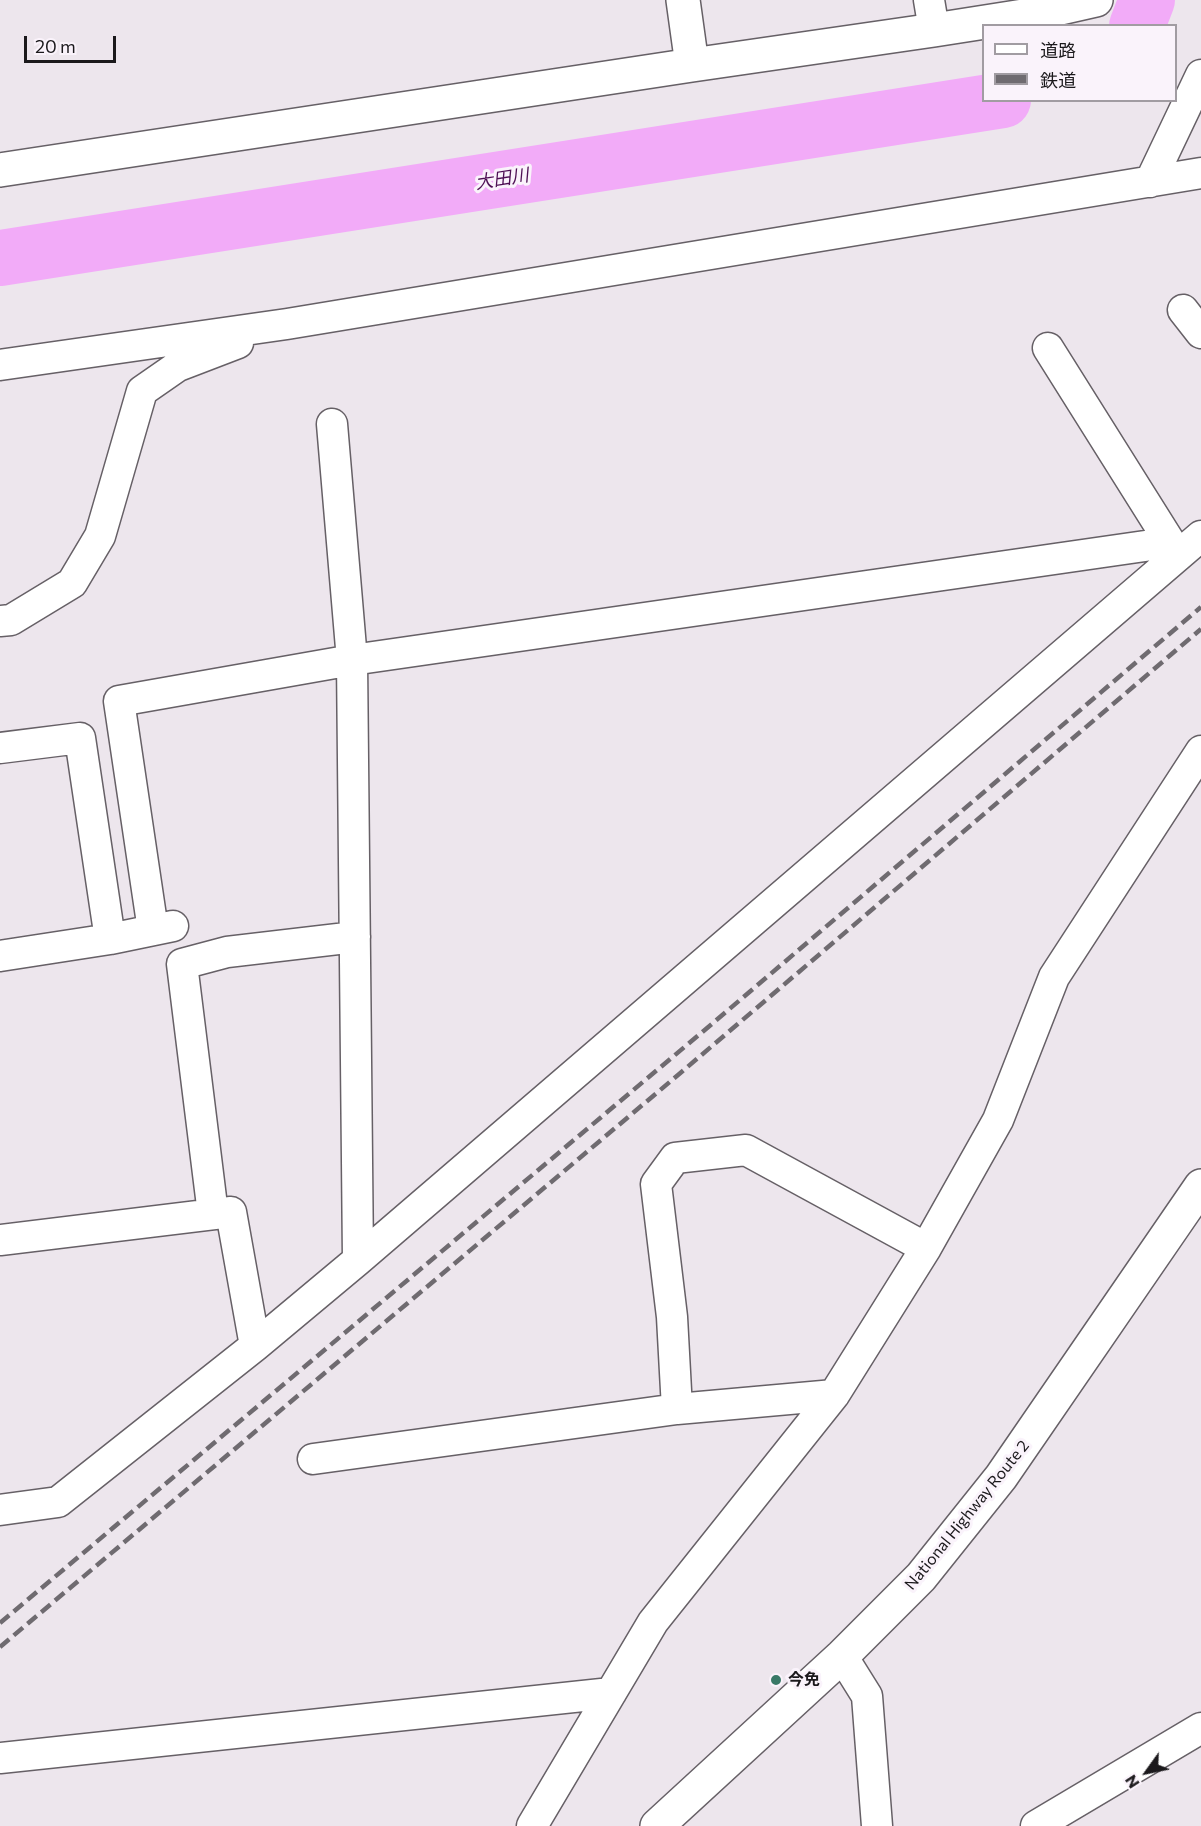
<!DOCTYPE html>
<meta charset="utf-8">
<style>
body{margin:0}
#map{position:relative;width:1201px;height:1826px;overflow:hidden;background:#ede6ed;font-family:Commissioner,"Noto Sans JP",sans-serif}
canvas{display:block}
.legend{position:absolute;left:982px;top:24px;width:195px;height:78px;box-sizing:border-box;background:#faf3fb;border:2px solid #a19ca2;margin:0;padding:8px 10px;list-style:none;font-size:18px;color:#1b191c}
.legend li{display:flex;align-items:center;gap:12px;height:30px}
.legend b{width:30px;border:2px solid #a19ca2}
.north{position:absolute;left:1117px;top:1742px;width:60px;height:60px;-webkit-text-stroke:4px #faf3fb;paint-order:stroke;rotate:237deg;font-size:16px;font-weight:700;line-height:24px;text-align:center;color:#1b191c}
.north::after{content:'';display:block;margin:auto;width:21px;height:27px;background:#1b191c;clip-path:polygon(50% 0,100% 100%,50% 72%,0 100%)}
.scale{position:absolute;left:24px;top:36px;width:92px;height:27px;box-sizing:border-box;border:3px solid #1b191c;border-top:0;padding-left:8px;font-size:18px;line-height:21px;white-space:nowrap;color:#1b191c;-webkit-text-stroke:4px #faf3fb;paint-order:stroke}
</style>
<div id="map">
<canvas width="1201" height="1826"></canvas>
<ul class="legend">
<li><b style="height:8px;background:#fff"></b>道路</li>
<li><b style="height:8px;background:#6f6b70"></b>鉄道</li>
</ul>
<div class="north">N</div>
<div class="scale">20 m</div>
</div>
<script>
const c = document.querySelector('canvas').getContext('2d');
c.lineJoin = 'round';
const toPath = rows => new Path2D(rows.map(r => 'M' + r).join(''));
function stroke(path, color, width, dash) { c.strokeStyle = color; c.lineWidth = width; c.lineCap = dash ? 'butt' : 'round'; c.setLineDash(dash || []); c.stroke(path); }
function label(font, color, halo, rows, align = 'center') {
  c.font = font + ' Commissioner,"Noto Sans JP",sans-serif'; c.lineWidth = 6; c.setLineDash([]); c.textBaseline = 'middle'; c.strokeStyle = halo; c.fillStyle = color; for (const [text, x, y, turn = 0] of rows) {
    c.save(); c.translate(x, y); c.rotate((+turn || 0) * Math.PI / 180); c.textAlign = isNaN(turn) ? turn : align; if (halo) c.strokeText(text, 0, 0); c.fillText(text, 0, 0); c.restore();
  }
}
const river = toPath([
 [1137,26,1147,0],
 [0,258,1003,100]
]);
const minor = toPath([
 [929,0,934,30],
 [1150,182,1201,75],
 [1183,310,1201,333],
 [1048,348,1178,555],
 [0,365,287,324,1201,173],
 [332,424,352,660,358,1260],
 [0,621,11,620,72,583,100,536,142,391,178,366,238,343],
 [0,748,80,738,110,939],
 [153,930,119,701,352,660,1152,545,1178,555],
 [0,956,110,939,173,926],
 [213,1214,182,964,227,952,355,937],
 [0,1240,231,1212,255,1346],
 [677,1409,672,1317,656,1184,675,1158,746,1150,926,1248],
 [313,1459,677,1409,834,1395],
 [0,1510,58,1502,255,1346,358,1260,1201,536],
 [842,1656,867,1696,877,1826],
 [0,1758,611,1693],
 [532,1826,653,1622,834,1395,926,1248,998,1120,1054,977,1201,751],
 [1036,1826,1201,1728]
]);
const tertiary = toPath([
 [683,0,692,65],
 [0,170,692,65,934,30,1030,15,1096,0]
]);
const trunk = toPath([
 [657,1826,842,1656,921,1577,1001,1477,1201,1186]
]);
const rail = toPath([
 [0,1623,713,1023,1201,607],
 [0,1647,678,1075,1201,629]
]);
const markers = [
 [776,1680,6,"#397967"]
];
const streetNames = [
 ["National Highway Route 2",967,1515,-51]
];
const poiNames = [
 ["今免",788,1680]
];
const waterNames = [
 ["大田川",502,179,-9]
];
stroke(river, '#f2abf8', 56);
stroke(minor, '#666066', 33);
stroke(tertiary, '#666066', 36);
stroke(trunk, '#666066', 36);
stroke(minor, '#fff', 30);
stroke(tertiary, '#fff', 33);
stroke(trunk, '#fff', 33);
stroke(rail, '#6f6b70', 4.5, [12, 6]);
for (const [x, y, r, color] of markers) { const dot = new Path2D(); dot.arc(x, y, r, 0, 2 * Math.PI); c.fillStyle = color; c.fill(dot); stroke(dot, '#faf3fb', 2); }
label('16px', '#1b191c', '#faf3fb', streetNames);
label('bold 16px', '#1b191c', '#faf3fb', poiNames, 'left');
label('italic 18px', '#4e0f54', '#faf3fb', waterNames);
</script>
